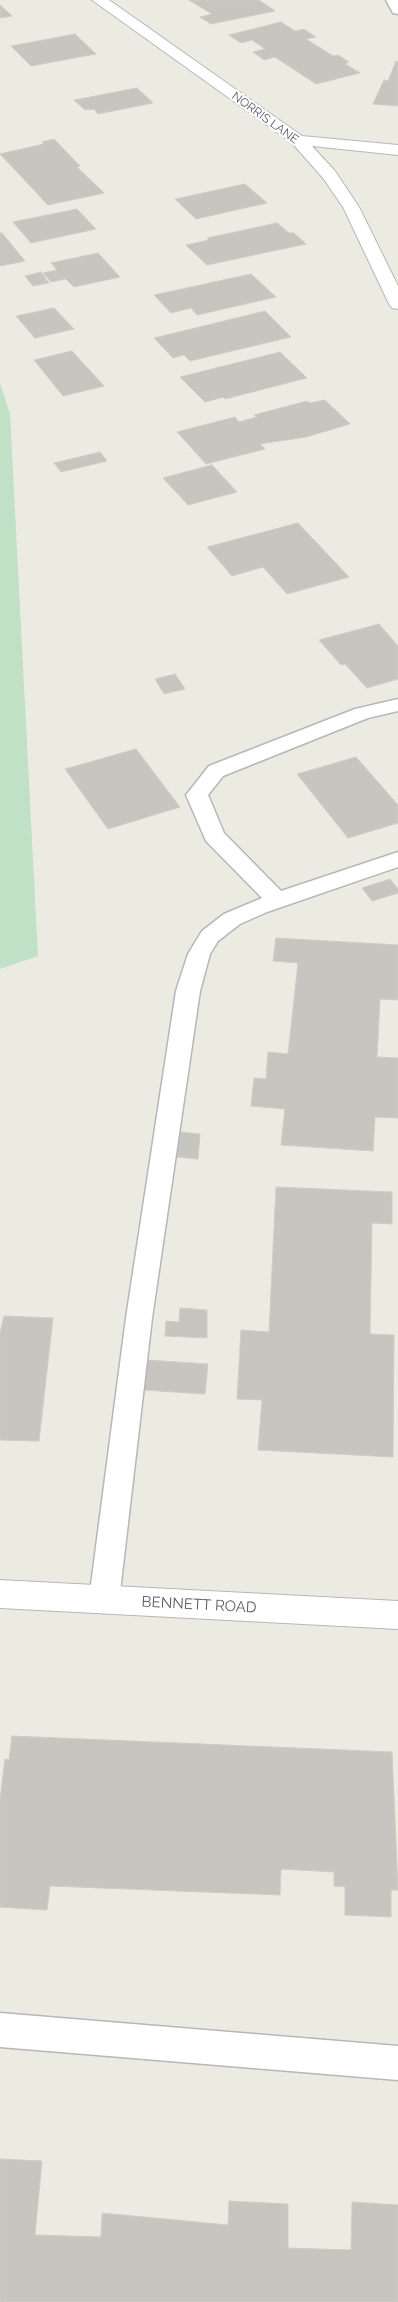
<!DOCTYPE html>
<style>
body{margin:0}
canvas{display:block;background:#ecebe2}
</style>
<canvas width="398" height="2302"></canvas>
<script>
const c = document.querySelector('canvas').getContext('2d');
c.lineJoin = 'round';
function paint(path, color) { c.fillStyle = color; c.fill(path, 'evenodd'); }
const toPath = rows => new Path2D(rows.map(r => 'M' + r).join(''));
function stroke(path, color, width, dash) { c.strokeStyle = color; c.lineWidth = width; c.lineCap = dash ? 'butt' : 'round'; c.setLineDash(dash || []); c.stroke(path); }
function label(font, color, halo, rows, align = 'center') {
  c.font = font + ' Raleway,sans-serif'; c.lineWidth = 4; c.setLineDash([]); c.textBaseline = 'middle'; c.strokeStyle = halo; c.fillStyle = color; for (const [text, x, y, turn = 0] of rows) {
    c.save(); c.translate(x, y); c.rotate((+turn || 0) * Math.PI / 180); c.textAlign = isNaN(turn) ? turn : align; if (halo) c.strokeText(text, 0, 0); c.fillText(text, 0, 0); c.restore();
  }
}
const green = toPath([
 [0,383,10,414,38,956,0,969]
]);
const building = toPath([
 [189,0,259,0,275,11,211,24,200,17,212,14,189,0],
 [0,5,12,16,0,18,0,5],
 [281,22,295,31,304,29,316,37,306,39,333,56,338,55,349,62,345,64,360,73,316,84,275,57,264,60,253,52,265,49,252,40,241,43,229,35,281,22],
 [75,34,96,54,31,66,11,46,75,34],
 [396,61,398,62,398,106,373,104,384,80,388,81,396,61],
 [137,88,153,103,98,114,94,109,85,110,74,100,137,88],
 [54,139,80,166,77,167,104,193,48,205,0,154,44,144,42,142,54,139],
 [245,184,267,203,196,219,175,199,245,184],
 [77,209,96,229,31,243,13,222,77,209],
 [277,223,289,233,294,233,306,244,207,265,186,245,209,240,207,238,277,223],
 [0,233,2,233,25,261,0,266,0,233],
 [98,253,120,277,74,287,66,279,51,282,43,273,57,270,51,263,98,253],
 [41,272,49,283,33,286,25,276,41,272],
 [251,274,276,297,197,315,191,308,171,313,154,295,251,274],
 [54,308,74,329,35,338,16,316,54,308],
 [265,311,291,337,190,361,184,355,173,358,154,338,265,311],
 [72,351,104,386,63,396,34,360,72,351],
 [280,352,307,378,225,399,224,397,205,402,180,377,280,352],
 [325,400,350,424,306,437,260,444,265,449,206,464,177,432,235,417,239,422,257,417,254,415,307,401,310,403,325,400],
 [100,452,107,461,61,472,54,463,100,452],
 [212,465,237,492,188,505,163,478,212,465],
 [298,523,349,577,287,594,263,567,232,576,207,547,298,523],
 [379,624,398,646,398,679,367,688,345,664,341,665,319,640,379,624],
 [175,674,185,689,164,694,155,679,175,674],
 [136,749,180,807,108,829,65,769,136,749],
 [356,757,398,805,398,823,348,838,297,774,356,757],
 [390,879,398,889,398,893,372,901,362,888,390,879],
 [276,938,398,945,398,1000,380,999,377,1057,398,1058,398,1118,375,1117,373,1151,281,1145,285,1109,251,1106,254,1078,266,1079,268,1052,288,1054,298,963,273,961,276,938],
 [180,1132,200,1134,198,1159,177,1157,180,1132],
 [276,1187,392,1192,392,1224,372,1223,370,1334,394,1335,393,1457,258,1450,262,1400,237,1399,241,1330,269,1332,276,1187],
 [180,1308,207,1310,207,1338,165,1336,166,1321,179,1322,180,1308],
 [4,1316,53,1318,39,1441,0,1440,0,1333,4,1316],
 [147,1360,208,1364,205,1394,143,1390,147,1360],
 [12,1736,392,1752,398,1890,391,1890,391,1917,345,1915,345,1887,334,1886,334,1872,281,1869,280,1895,50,1886,47,1910,0,1907,0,1800,5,1759,9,1760,12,1736],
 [0,2159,42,2161,35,2235,101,2237,102,2213,228,2225,229,2201,288,2204,288,2248,351,2250,352,2202,398,2205,398,2302,0,2302,0,2159]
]);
const service = toPath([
 [386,0,398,0,398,14,393,13,386,0],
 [398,699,398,711,368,718,223,776,208,795,224,833,281,891,398,852,398,867,267,912,240,924,218,941,210,954,200,991,152,1318,119,1600,114,1609,104,1613,94,1609,89,1600,126,1318,176,991,188,954,202,931,224,914,262,898,206,841,186,795,209,766,355,709,398,699],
 [0,2013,398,2046,398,2080,0,2047,0,2013]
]);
const minor = toPath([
 [92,0,109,0,302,136,398,145,398,155,312,146,335,171,359,207,398,286,398,309,392,308,389,304,343,207,323,178,292,143,92,0],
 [0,1580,398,1601,398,1629,0,1608,0,1580]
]);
const farStreetnames = [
 ["NORRIS LANE",265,118,36]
];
const streetNames = [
 ["BENNETT ROAD",199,1605,3]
];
paint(green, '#c1e1c6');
paint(building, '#c7c5bf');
stroke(building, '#d0cdc1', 1);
stroke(service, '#b5b7bb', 3);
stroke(minor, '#b5b7bb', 2);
paint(service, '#fff');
paint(minor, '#fff');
label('12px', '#5b5d61', '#fff', farStreetnames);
label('15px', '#5b5d61', '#fff', streetNames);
</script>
